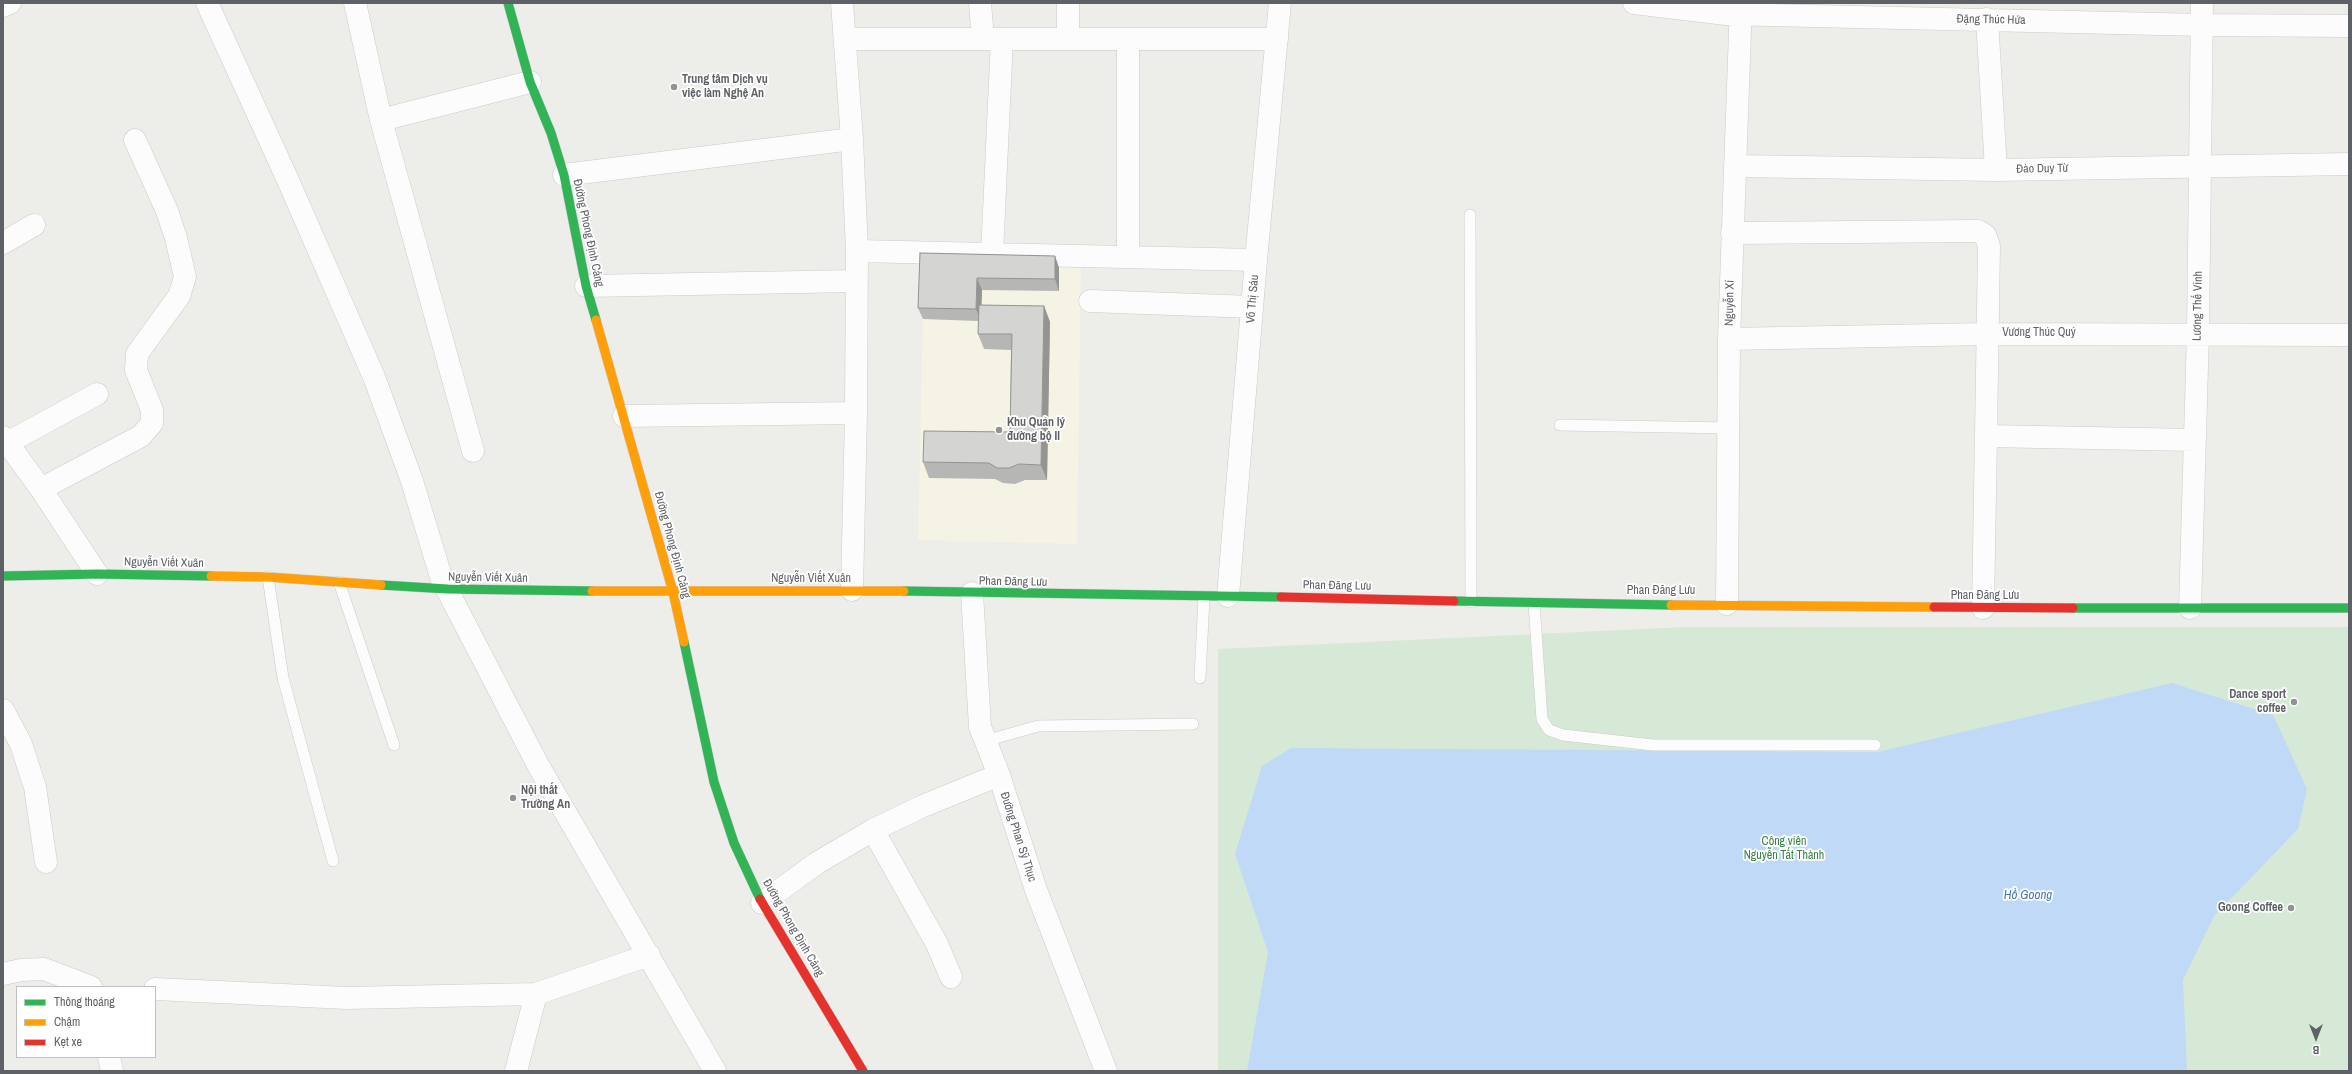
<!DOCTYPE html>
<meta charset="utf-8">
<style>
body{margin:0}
#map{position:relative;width:2352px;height:1074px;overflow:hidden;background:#edede9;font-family:"Archivo Narrow",sans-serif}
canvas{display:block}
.frame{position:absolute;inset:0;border:4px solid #5e6166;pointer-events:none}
.legend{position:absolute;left:16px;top:986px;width:140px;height:72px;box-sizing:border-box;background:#fff;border:1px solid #bfc0c2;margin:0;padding:5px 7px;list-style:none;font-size:12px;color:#5e6166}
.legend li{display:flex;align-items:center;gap:8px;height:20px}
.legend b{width:20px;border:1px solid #bfc0c2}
.north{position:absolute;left:2296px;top:1018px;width:40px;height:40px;-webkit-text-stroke:3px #fff;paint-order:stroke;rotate:180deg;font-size:11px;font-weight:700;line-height:16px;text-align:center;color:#5e6166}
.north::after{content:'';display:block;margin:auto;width:14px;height:18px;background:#5e6166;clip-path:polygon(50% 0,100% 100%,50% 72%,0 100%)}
</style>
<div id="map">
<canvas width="2352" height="1074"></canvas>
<div class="frame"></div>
<ul class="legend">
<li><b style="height:5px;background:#30b455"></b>Thông thoáng</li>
<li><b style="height:5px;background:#ff9f0a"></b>Chậm</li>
<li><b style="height:5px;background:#e5322d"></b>Kẹt xe</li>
</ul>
<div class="north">B</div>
</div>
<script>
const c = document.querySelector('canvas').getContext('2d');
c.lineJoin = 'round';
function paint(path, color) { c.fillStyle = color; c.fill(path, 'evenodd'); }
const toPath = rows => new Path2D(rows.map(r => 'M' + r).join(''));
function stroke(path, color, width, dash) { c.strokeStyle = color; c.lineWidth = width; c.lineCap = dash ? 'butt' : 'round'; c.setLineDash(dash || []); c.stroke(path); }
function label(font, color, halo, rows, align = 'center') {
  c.font = font + ' "Archivo Narrow",sans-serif'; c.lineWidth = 3.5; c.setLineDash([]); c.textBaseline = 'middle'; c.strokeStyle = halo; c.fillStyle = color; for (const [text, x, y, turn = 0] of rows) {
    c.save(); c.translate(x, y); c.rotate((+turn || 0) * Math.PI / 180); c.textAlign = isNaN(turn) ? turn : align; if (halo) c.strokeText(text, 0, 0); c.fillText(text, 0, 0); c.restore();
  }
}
const commercial = toPath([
 [924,259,1081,262,1077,544,918,540]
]);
const green = toPath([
 [1685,627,2349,627,2349,1071,1218,1071,1218,649]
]);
const water = toPath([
 [2172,683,2273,715,2307,789,2298,829,2214,916,2183,980,2187,1071,1247,1071,1268,952,1235,854,1262,766,1291,748,1877,752]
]);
const lane = toPath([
 [1470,215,1471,602],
 [1560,425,1728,428],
 [268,577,283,678,333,861],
 [339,582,394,745],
 [1534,603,1542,719,1549,730,1563,735,1653,745,1875,745],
 [1200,678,1204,597],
 [985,741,1038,726,1193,724]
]);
const street = toPath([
 [207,3,287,178,374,377,412,481,442,580,538,765,715,1071],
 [355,3,381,120,473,451],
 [842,3,852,139,857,251,856,413,852,590],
 [980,3,983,39],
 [1068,3,1068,39],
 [1634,3,1726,14,2202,25,2349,26],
 [3,6,10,3],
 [1987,19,1996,170],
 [846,39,1277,39],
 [1128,39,1128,257],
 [381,120,530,82],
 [1735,166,1996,170,2349,164],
 [564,175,852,139],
 [1732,233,1978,231,1985,235,1989,246,1986,436,2194,440],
 [3,243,34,225],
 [857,251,1256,260],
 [992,254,1002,39],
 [586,286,855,281],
 [1090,301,1252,307],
 [1729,339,1986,334,2349,335],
 [624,416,856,413],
 [3,437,41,489,97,574],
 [7,443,97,394],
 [41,489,141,436,152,423,152,410,136,370,137,354,179,296,185,277,176,238,167,211,135,140],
 [972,593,980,727,999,775,1036,890,1106,1071],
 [1228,596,1256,260,1280,3],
 [1727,604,1729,339,1741,3],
 [1983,608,1986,436],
 [2190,608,2198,333,2202,3],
 [3,710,21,744,35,787,46,862],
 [873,830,937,944,951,977],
 [762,903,817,863,873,830,923,806,999,775],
 [3,974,21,970,44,969,91,987],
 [155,989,347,998,536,994,649,955],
 [109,1057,112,1071],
 [516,1071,536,994]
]);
const fast = toPath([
 [508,3,530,82,551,133,564,175,586,286,596,320],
 [3,576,97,574,211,576],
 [381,585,448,589,592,591],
 [904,591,1281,597],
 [1454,601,1671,605],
 [2073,608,2349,608],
 [684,642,714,782,734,843,760,899]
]);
const slow = toPath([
 [596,320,673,592,684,642],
 [211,576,268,577,381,585],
 [592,591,904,591],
 [1671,605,1934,607]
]);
const jam = toPath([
 [1281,597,1454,601],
 [1934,607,2073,608],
 [760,899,863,1071]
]);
const wall = toPath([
 [920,253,1055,256,1059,268,1059,291,982,290,981,305,1044,306,1050,322,1047,480,1025,480,1015,484,1003,483,995,479,929,478,923,462,1010,432,1011,350,984,349,978,334,978,321,923,319,918,308]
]);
const shadedWall = toPath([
 [1055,256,1059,268,1059,291,1055,279],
 [977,278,982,290,981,321,976,309],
 [1044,306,1050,322,1047,480,1041,465]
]);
const building = toPath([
 [920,253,1055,256,1055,279,977,278,976,309,918,308,920,253],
 [979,305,1044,306,1041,465,1019,464,1009,468,997,468,989,463,923,462,924,431,1010,432,1012,334,978,334,979,305]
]);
const markers = [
 [674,87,4,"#909294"],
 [999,430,4,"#909294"],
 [2294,702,4,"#909294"],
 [513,798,4,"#909294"],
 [2291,908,4,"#909294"]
];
const streetNames = [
 ["Đặng Thúc Hứa",1991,20,1],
 ["Đào Duy Từ",2042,169,-1],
 ["Đường Phong Định Cảng",588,233,78],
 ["Võ Thị Sáu",1253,299,-85],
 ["Nguyễn Xí",1730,303,-89],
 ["Lương Thế Vinh",2198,306,-89],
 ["Vương Thúc Quý",2039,333],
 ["Đường Phong Định Cảng",672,545,75],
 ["Nguyễn Viết Xuân",164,563,1],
 ["Nguyễn Viết Xuân",488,578,1],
 ["Nguyễn Viết Xuân",811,579],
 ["Phan Đăng Lưu",1013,582,1],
 ["Phan Đăng Lưu",1337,586,1],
 ["Phan Đăng Lưu",1661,591],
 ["Phan Đăng Lưu",1985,596],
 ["Đường Phan Sỹ Thục",1018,837,72],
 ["Đường Phong Định Cảng",793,928,60]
];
const poiNames = [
 ["Trung tâm Dịch vụ",682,80],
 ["việc làm Nghệ An",682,94],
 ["Khu Quản lý",1007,423],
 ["đường bộ II",1007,437],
 ["Dance sport",2286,695,"right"],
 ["coffee",2286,709,"right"],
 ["Nội thất",521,791],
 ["Trường An",521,805],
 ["Goong Coffee",2283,908,"right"]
];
const parkNames = [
 ["Công viên",1784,842],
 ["Nguyễn Tất Thành",1784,856]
];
const waterNames = [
 ["Hồ Goong",2028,896]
];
paint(commercial, '#f5f3e4');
paint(green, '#d6e9d7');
paint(water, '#bfd9f6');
stroke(lane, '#cacbca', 12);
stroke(street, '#cacbca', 23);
stroke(fast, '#c9c9c9', 10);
stroke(slow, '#c9c9c9', 10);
stroke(jam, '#c9c9c9', 10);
stroke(lane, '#fcfcfc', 11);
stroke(street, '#fcfcfc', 22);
stroke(fast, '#30b455', 9);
stroke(slow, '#ff9f0a', 9);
stroke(jam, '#e5322d', 9);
paint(wall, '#b6b6b5');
paint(shadedWall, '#949493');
paint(building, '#d4d4d2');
stroke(building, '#949493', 1);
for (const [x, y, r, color] of markers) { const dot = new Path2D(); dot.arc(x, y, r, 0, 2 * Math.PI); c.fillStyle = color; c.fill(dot); stroke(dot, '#fff', 1.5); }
label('12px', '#5e6166', '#fff', streetNames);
label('bold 12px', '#5e6166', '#fff', poiNames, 'left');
label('12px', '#398243', '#fff', parkNames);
label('italic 13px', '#4a75b6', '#fff', waterNames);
</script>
